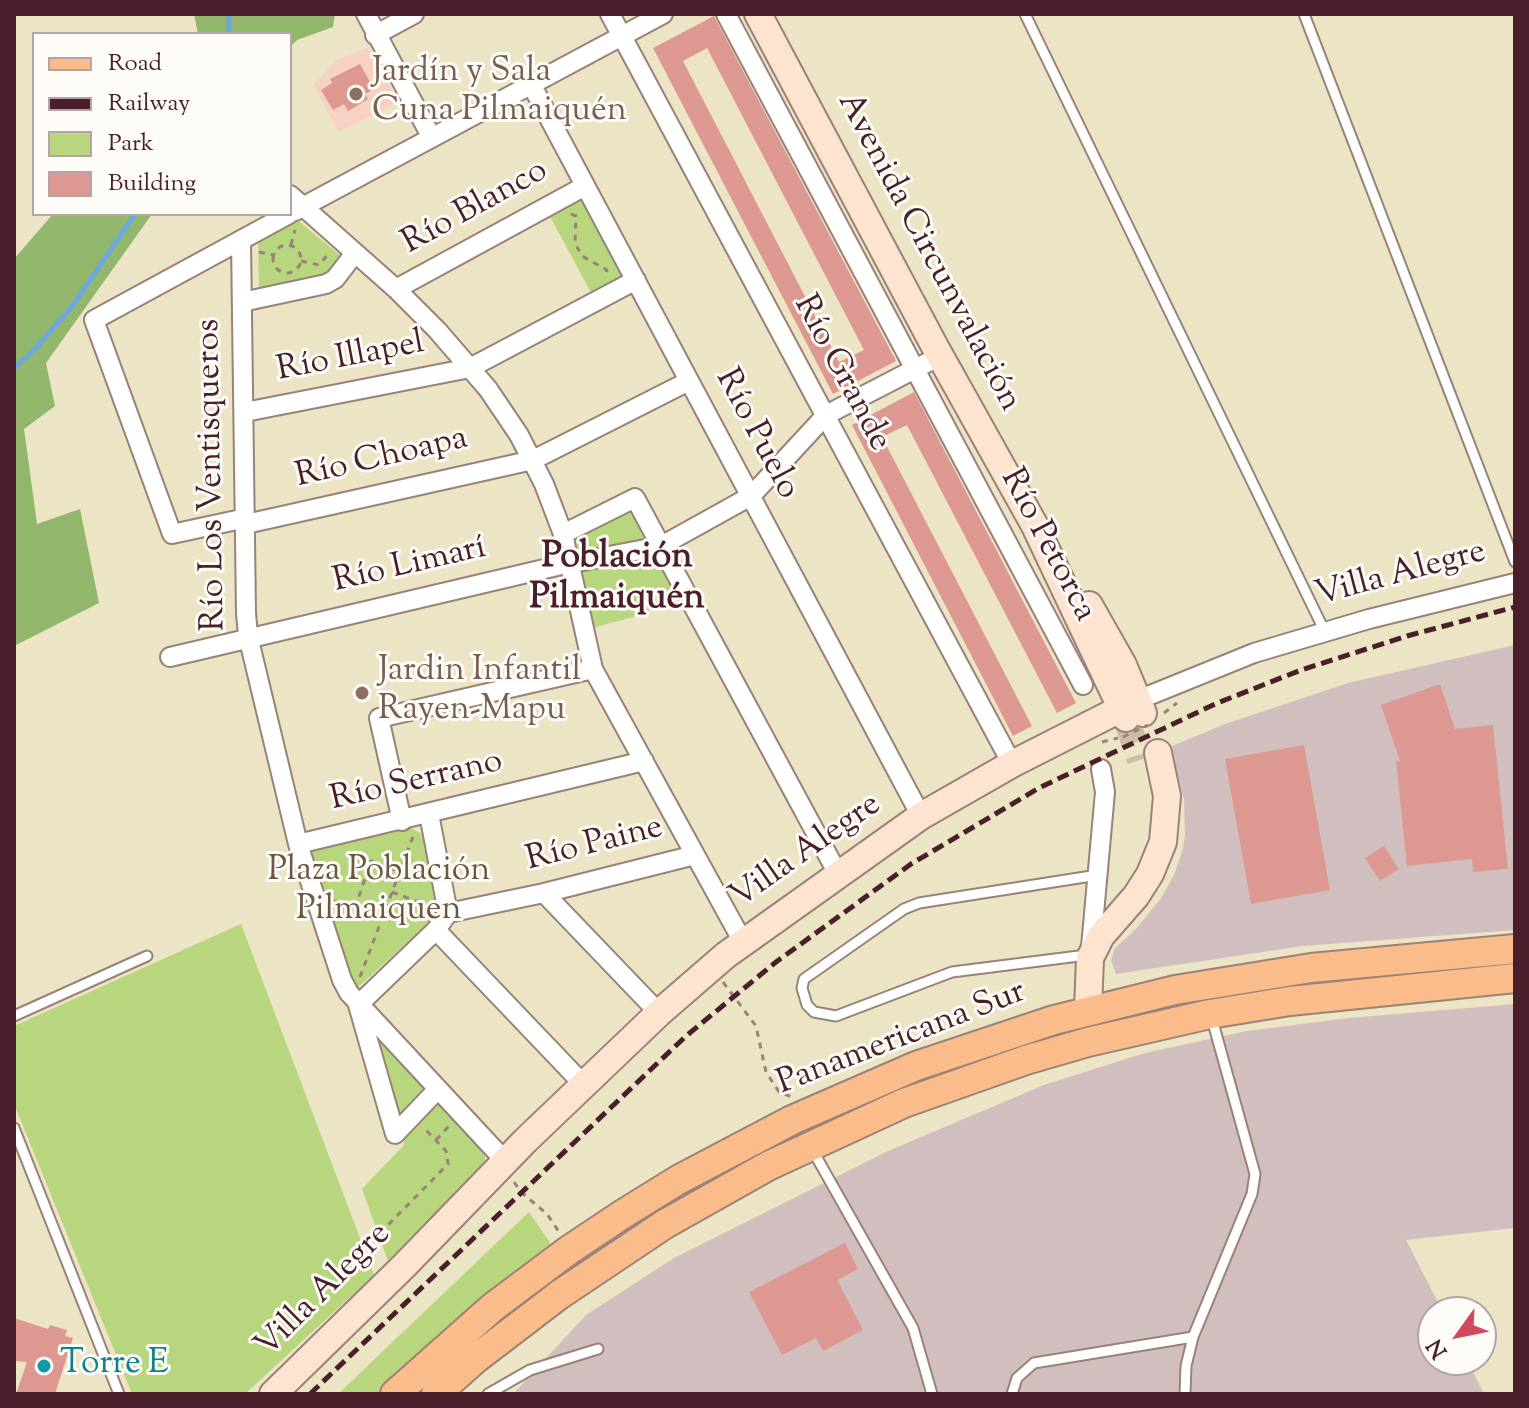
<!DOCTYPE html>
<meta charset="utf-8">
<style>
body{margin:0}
#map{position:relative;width:1529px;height:1408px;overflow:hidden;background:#ebe4c5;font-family:"Sorts Mill Goudy",serif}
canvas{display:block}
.frame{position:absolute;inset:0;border:16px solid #4a1f2b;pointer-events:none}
.legend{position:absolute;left:32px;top:32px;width:260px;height:184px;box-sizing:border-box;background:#fdfcf7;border:2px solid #b5a4a5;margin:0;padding:10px 14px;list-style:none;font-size:24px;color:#4a1f2b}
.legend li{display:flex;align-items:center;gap:16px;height:40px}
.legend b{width:40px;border:2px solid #b5a4a5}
.north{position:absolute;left:1417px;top:1296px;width:80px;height:80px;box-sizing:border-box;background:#fdfcf7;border:2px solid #b5a4a5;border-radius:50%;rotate:237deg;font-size:22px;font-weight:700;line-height:32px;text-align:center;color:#4a1f2b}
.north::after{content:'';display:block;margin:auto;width:28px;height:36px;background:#d1495b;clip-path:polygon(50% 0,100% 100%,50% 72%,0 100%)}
</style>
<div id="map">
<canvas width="1529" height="1408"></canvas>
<div class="frame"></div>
<ul class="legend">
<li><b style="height:10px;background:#fabc8b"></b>Road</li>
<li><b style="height:10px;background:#4a1f2b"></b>Railway</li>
<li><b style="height:22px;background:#b8d67d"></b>Park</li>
<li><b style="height:22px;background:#de9892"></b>Building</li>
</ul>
<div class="north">N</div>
</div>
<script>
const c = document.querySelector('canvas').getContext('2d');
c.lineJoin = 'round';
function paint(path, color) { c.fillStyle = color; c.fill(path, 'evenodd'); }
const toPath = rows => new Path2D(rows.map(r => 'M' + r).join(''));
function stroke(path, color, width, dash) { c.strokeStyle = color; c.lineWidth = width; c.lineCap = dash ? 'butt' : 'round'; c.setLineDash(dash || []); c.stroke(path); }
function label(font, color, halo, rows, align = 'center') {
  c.font = font + ' "Sorts Mill Goudy",serif'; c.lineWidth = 6; c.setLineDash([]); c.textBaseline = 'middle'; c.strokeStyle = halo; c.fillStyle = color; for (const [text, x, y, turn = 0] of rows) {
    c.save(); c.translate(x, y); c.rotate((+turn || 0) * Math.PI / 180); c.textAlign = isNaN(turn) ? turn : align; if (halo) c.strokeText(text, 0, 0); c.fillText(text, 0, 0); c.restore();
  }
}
const built = toPath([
 [368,48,399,102,339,132,313,85,337,60]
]);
const industrial = toPath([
 [1515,645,1515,930,1303,946,1116,974,1111,960,1115,948,1136,929,1161,898,1174,875,1182,852,1185,835,1184,800,1170,747,1225,724,1348,683],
 [1515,1004,1515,1228,1406,1240,1443,1312,1433,1312,1433,1360,1467,1360,1484,1394,513,1394,586,1315,674,1258,888,1151,1044,1085,1145,1053,1247,1031,1349,1018]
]);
const green = toPath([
 [584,194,629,276,593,296,548,213],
 [295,218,342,257,327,277,259,295,258,238],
 [632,503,652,541,580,556,574,533],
 [658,551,680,593,640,615,592,628,579,567],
 [411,828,422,834,448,913,417,933,354,991,309,857,313,850],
 [241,924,374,1275,245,1394,132,1394,14,1104,14,1026],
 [367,1028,428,1093,396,1128],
 [434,1099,480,1146,485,1153,485,1162,388,1261,362,1189,405,1144,399,1137],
 [529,1212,555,1250,378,1394,338,1394]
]);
const forest = toPath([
 [194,14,335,14,333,27,297,40,290,47,290,34,198,34],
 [53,214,152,214,46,363,55,406,24,429,37,524,80,509,99,603,14,646,14,259]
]);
const stream = toPath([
 [229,34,229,14],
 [14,368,36,348,73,305,135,214]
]);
const building = toPath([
 [714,16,896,361,833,394,653,48],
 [707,48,864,350,839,362,683,61],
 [360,64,374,89,365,94,368,99,348,111,344,104,333,110,321,90,332,83,330,79],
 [914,392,1076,703,1057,713,907,425,882,437,1032,726,1013,736,852,425],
 [1440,684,1455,729,1493,725,1508,869,1473,872,1472,859,1407,866,1396,761,1400,761,1381,705],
 [1304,745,1330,890,1251,904,1225,759],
 [1384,846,1399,869,1380,881,1365,858],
 [845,1243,858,1269,837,1280,863,1330,823,1351,816,1338,782,1355,749,1292],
 [14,1318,48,1329,50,1325,67,1330,65,1336,73,1338,55,1394,16,1394,27,1362,14,1361]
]);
const secondaryTunnel = toPath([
 [1126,718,1140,760]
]);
const path = toPath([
 [571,214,576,216,575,243,582,256,607,270,605,278],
 [291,245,295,230],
 '273 259a14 14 0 1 1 28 0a14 14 0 1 1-28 0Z',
 [259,252,273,255],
 [301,261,319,265,330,252],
 [1164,713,1177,703],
 [1102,742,1118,738],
 [392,892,429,906],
 [334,901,383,918],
 [355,908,371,861,400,871],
 [360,977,414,834],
 [723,982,756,1026,766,1072,779,1092,792,1097],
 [436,1140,450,1125],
 [514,1182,521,1192,547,1214,559,1232],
 [380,1233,448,1164,446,1151,423,1127]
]);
const lane = toPath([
 [1025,14,1325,632],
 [1304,14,1515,562],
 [1089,957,1079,956,952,972,836,1016,814,1012,807,1005,802,988,804,979,904,909,919,903,1098,875],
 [14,1016,147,956],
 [14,1128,119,1394],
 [813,1151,913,1328,932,1394],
 [488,1394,530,1370,598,1349],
 [1012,1394,1017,1378,1034,1363,1193,1337,1252,1194,1255,1174,1212,1019],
 [1185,1394,1186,1366,1193,1337]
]);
const street = toPath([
 [366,14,432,138],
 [610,14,1012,764],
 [726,14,1083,685],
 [375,35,414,14],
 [531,84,921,816],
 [290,195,396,289,437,330,488,389,519,435,544,484,563,534,593,669,743,942],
 [295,211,663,14],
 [241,240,246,613,248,636,298,844,342,980,349,993,505,1161],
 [396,289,585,186],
 [242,302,326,284,335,279,355,253],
 [245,412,470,368,636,280],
 [246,518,172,534,94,320,289,214],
 [246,524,533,460,689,381],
 [563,534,635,498,838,874],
 [170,657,557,566,661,546,751,496,826,415,940,356],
 [1138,700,1254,653,1369,619,1515,583],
 [429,814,448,913],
 [402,821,379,718,593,669],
 [298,844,644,761],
 [544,893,659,1013],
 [436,930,583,1084],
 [1091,947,1105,792,1101,769],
 [437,1090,395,1134,358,1005,436,930,448,913,544,893,695,855]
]);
const secondary = toPath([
 [758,14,934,345,1035,526,1126,718],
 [1089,605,1123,665,1143,713],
 [1088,1010,1090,958,1101,936,1136,896,1150,874,1163,842,1167,796,1158,753],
 [273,1394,404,1266,525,1141,659,1013,726,955,921,816,1012,764,1138,700]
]);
const primary = toPath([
 [395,1394,493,1307,569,1250,623,1214,678,1180,792,1120,916,1066,1054,1020,1175,990,1311,968,1515,949],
 [436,1394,474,1360,559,1295,665,1224,768,1166,904,1103,1026,1060,1088,1042,1210,1014,1290,1001,1515,978]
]);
const rail = toPath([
 [310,1394,686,1036,776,962,911,864,1039,788,1215,704,1301,670,1407,636,1515,607]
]);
const pathBridge = toPath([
 [1123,737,1148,725]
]);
const markers = [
 [356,94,8,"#8d6e63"],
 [362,693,8,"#8d6e63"],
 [44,1366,8,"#0f9aa8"]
];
const educationNames = [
 ["Jardín y Sala",372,74],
 ["Cuna Pilmaiquén",372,113],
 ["Jardin Infantil",378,673],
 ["Rayen-Mapu",378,712]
];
const streetNames = [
 ["Río Blanco",476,209,-29],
 ["Avenida Circunvalación",927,253,62],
 ["Río Illapel",351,359,-11],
 ["Río Grande",840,374,62],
 ["Río Puelo",755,435,62],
 ["Río Choapa",382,460,-13],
 ["Río Los Ventisqueros",214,475,-91],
 ["Río Petorca",1046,546,62],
 ["Río Limarí",410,567,-13],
 ["Villa Alegre",1401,576,-15],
 ["Río Serrano",417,783,-13],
 ["Río Paine",595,846,-14],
 ["Villa Alegre",807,853,-35],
 ["Panamericana Sur",902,1040,-21],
 ["Villa Alegre",325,1292,-45]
];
const parkNames = [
 ["Plaza Población",379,873],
 ["Pilmaiquen",379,912]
];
const cultureNames = [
 ["Torre E",60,1366]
];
const neighbourhoodNames = [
 ["Población",617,560],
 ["Pilmaiquén",617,601]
];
paint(built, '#f6d2c5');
paint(industrial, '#d1bfbf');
paint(green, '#b8d67d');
paint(forest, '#92b76c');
stroke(stream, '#6ca8dd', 5);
paint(building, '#de9892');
stroke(secondaryTunnel, '#cbbda6', 26, [26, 13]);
stroke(lane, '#9a8278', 13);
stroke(street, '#9a8278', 22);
stroke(secondary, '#9a8278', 30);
stroke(primary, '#9a8278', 32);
stroke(path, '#9a8278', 3, [6, 6]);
stroke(lane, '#fff', 9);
stroke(street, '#fff', 18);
stroke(secondary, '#fde4d1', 26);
stroke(primary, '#fabc8b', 28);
stroke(rail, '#4a1f2b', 5, [12, 6]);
stroke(pathBridge, '#9a8278', 3, [6, 6]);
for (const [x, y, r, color] of markers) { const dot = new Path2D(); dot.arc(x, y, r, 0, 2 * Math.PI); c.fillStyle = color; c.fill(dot); stroke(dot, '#fdfcf7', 3); }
label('34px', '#785e54', '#fdfcf7', educationNames, 'left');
label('34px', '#4a1f2b', '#fdfcf7', streetNames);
label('34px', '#6b5644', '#fdfcf7', parkNames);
label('34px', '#0d838f', '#fdfcf7', cultureNames, 'left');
label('bold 36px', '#4a1f2b', '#fdfcf7', neighbourhoodNames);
</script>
